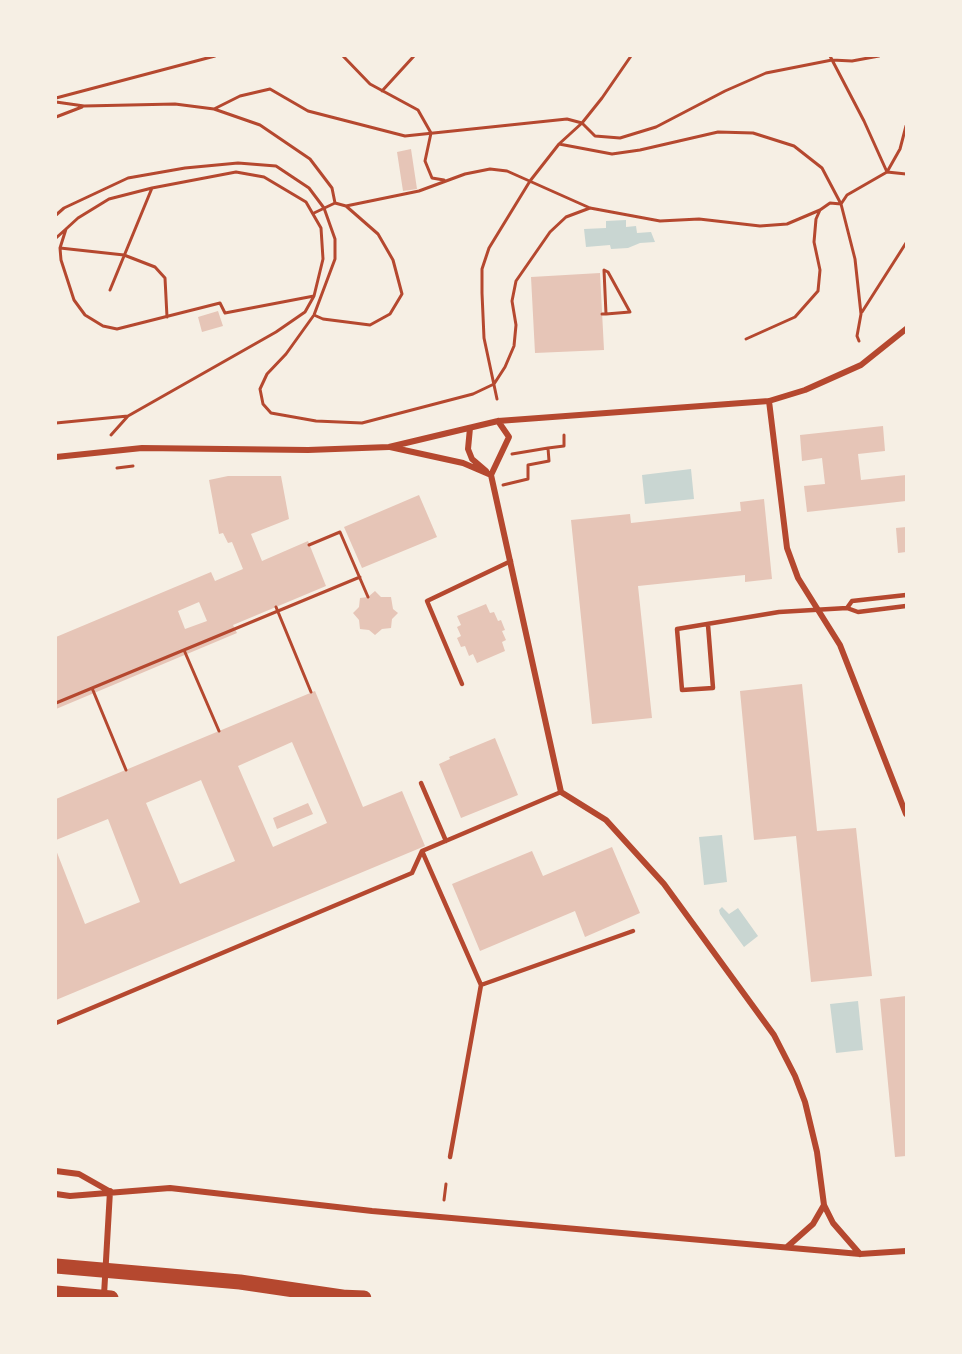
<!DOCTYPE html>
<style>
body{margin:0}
#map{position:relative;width:962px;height:1354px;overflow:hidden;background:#f6efe4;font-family:"Open Sans",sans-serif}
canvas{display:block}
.frame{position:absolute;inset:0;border:57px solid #f6efe4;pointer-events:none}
</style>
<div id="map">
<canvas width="962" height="1354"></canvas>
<div class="frame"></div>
</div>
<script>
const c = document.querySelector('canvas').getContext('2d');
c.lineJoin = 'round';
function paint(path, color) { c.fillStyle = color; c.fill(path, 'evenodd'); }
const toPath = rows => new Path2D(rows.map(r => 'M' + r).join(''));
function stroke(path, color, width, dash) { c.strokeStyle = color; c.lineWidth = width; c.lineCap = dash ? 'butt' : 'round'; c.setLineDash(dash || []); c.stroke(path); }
const water = toPath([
 [626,220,626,227,636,226,637,233,651,232,655,242,640,243,628,248,611,249,610,245,586,247,584,229,606,228,606,221],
 [691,469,694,499,645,504,642,475],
 [722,835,727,882,704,885,699,837],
 [722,907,729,914,738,908,758,936,744,947,720,914,719,910],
 [858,1001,863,1050,836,1053,830,1004]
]);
const building = toPath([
 [411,149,417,189,403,191,397,152],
 [600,273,604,350,535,353,531,277],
 [218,311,223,326,202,332,198,317],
 [883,426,885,451,858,454,861,480,906,475,906,501,807,512,804,486,825,484,822,458,802,461,800,435],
 [228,476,281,476,289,519,251,534,262,561,308,541,326,586,233,625,237,633,56,709,56,637,211,572,215,581,243,569,232,542,228,543,223,533,219,534,209,480],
 [199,602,207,621,185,629,178,611],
 [419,495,437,537,362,568,344,527],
 [764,499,772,579,745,582,745,575,638,586,652,718,592,724,571,520,630,514,631,523,741,511,740,502],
 [906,527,906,552,898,553,896,528],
 [375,591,381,597,391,597,393,609,398,613,392,619,391,628,382,629,375,635,369,630,360,629,359,620,353,613,359,607,360,598,368,597],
 [486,604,490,613,494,612,498,621,501,620,505,630,502,631,506,640,502,642,505,651,477,663,473,654,469,656,465,646,461,647,457,638,461,636,457,627,461,625,457,616],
 [802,684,817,831,856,828,872,976,811,982,796,836,754,840,740,691],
 [315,691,363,807,402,791,425,846,56,1000,56,850,85,924,140,902,108,819,56,840,56,799],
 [292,742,327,823,273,847,238,766],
 [201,780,235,861,180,884,146,803],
 [495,738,518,795,461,818,439,764,450,759,449,757],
 [308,803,313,814,277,829,273,818],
 [612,847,640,913,585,937,575,911,480,951,452,884,532,851,543,876],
 [906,996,906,1156,895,1157,880,999]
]);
const path = toPath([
 [343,56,370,84,418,110,431,133,425,161,432,178,444,180],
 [830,56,864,121,887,172],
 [382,91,414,56],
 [56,98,215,56],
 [56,102,84,106,175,104,214,109,260,125,310,159,332,188,335,203],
 [214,109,240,96,270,89,308,111,405,136,567,119,582,123,595,136,620,138,656,127,725,91,766,73,832,60,852,61,879,56],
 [56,117,82,107],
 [887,172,906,174],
 [314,213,335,203,346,206,419,191,465,174,490,169,507,171,590,208,660,221,699,219,760,226,787,224,820,210,830,203,841,204,822,168,794,146,753,133,718,132,640,150,612,154,559,144],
 [56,215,64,208,128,178,185,168,238,163,276,166,309,188,324,208,335,239,335,259,314,315,286,354,267,374,260,389,263,404,271,413,316,421,362,423,473,394,494,384,505,367,514,346,516,325,512,301,516,281,550,232,566,217,590,208],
 [56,238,66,229,78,218,109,199,152,188,236,172,264,177,306,202,321,228,323,259,314,296,225,313,220,303,117,329,103,326,85,315,74,300,61,260,60,248,66,229],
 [60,248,124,255,155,267,165,278,167,317],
 [110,290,152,188],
 [862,312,906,243],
 [602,314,606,314,604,270,608,272,630,312,606,314],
 [314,315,323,319,370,325,390,314,402,294,393,260,378,234,346,206],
 [746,339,795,317,818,291,820,270,814,242,816,219,820,210],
 [859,341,857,336,861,314,855,259,841,204,847,195,887,172,900,149,906,126],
 [497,399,484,338,482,293,482,269,489,248,530,181,559,144,582,123,602,98,631,56],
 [56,423,128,416],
 [111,435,128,416,276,332,305,312,314,296],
 [512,454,548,448],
 [117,468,133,466],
 [503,485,528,479,528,465,549,461,548,448,564,446,564,435],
 [309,545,340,532,368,597],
 [276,607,311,692],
 [184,650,219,731],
 [92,688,126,770],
 [56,703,360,577],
 [444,1200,446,1184]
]);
const service = toPath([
 [847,608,852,601,906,595],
 [708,625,713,688,682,690,677,629,779,612,847,608,858,612,906,606],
 [462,684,427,601,511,561],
 [421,783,446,841],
 [422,851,481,985,450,1157],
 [481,985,633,931],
 [56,1023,412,873,422,851,561,792]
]);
const minor = toPath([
 [769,401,787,548,798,578,840,645,906,814],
 [470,428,468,449,472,459,486,471],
 [390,447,463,463,491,475],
 [56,457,142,448,308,450,389,447,498,421,769,401,805,390,861,365,906,329],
 [491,475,561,792,606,820,664,884,774,1035,795,1076,805,1102,817,1152,824,1205,833,1223,860,1254],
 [491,475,509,437,498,421],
 [56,1171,79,1174,109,1191],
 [56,1194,70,1196,170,1188,372,1211,860,1254,906,1251],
 [787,1247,813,1224,824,1205],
 [104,1295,110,1191]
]);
const motorway = toPath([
 [56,1266,240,1282,349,1298],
 [56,1293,111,1298],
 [340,1297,364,1298]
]);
paint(water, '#c9d6d2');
paint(building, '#e6c5b7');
stroke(path, '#b5482f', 3);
stroke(service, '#b5482f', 4.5);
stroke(minor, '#b5482f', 6);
stroke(motorway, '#b5482f', 15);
</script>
